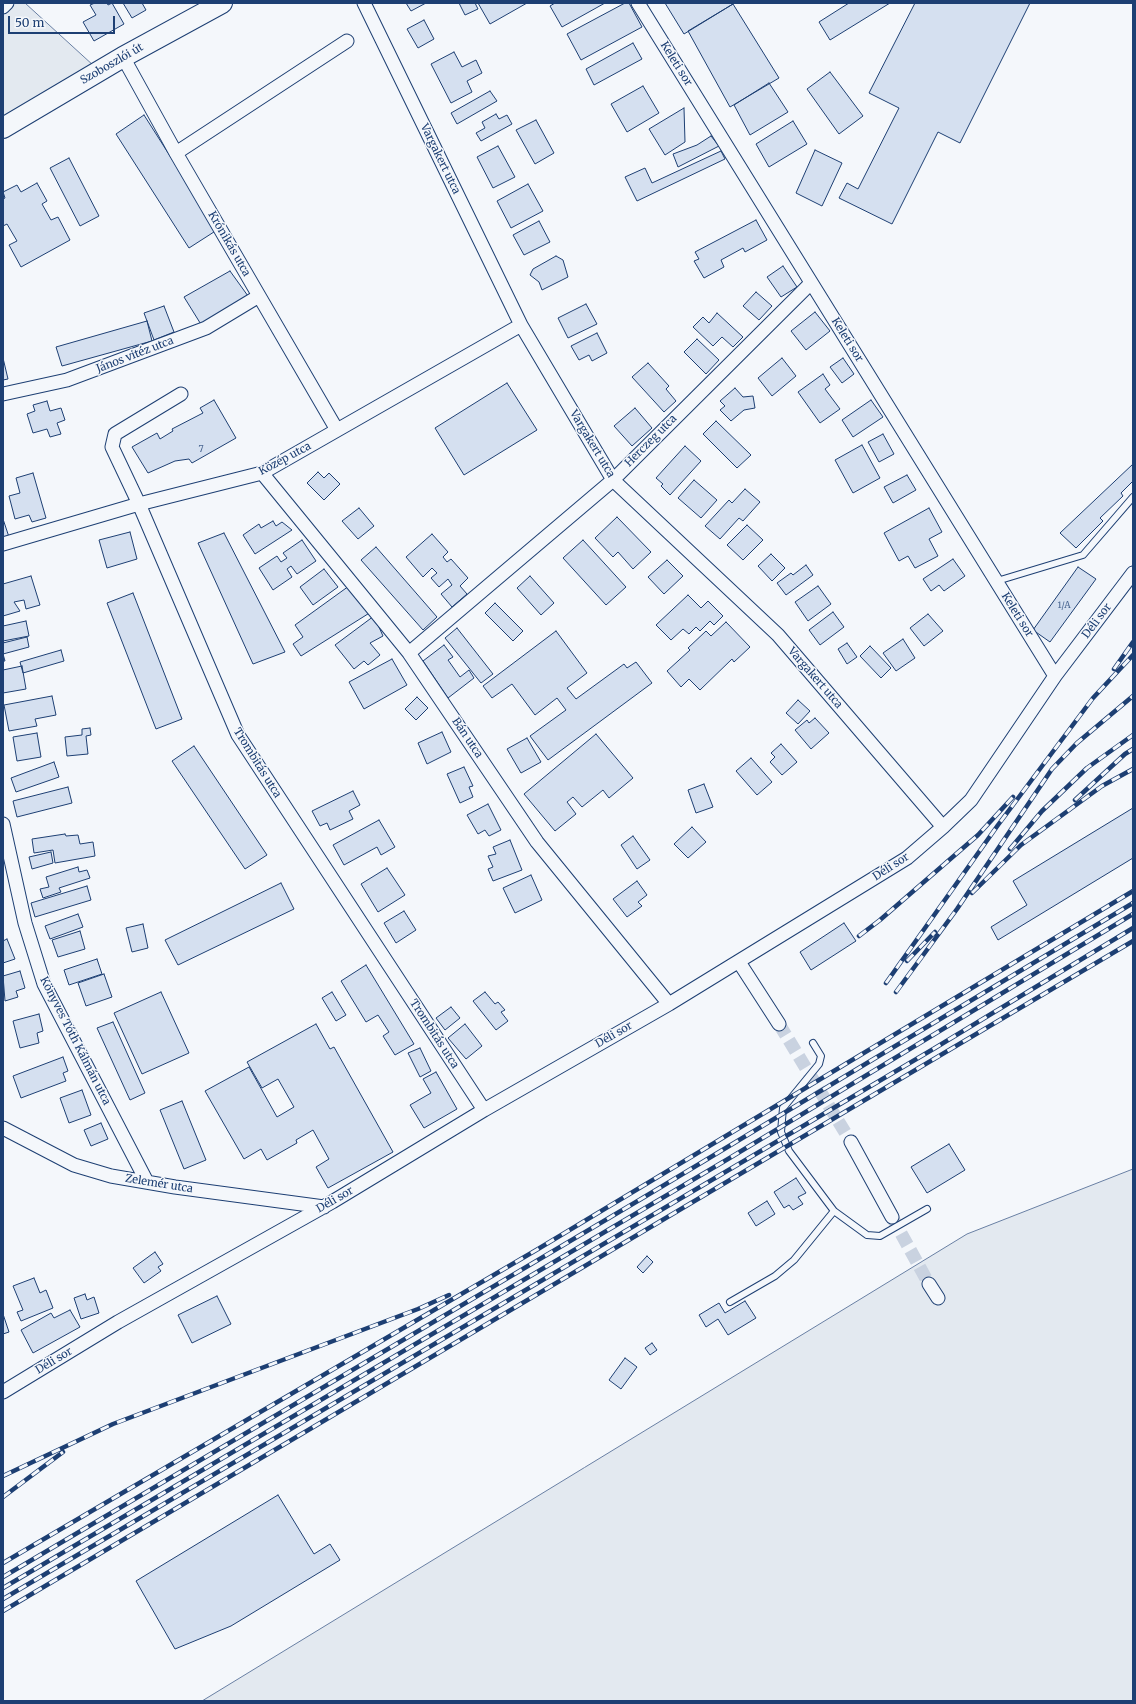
<!DOCTYPE html>
<meta charset="utf-8">
<style>
body{margin:0}
#map{position:relative;width:1136px;height:1704px;overflow:hidden;background:#f4f7fb;font-family:Merriweather,serif}
canvas{display:block}
.frame{position:absolute;inset:0;border:4px solid #1d3f73;pointer-events:none}
.scale{position:absolute;left:8px;top:16px;width:107px;height:18px;box-sizing:border-box;border:2px solid #1d3f73;border-top:0;padding-left:5px;font-size:12px;line-height:14px;white-space:nowrap;color:#1d3f73;-webkit-text-stroke:3px #f4f7fb;paint-order:stroke}
</style>
<div id="map">
<canvas width="1136" height="1704"></canvas>
<div class="frame"></div>
<div class="scale">50 m</div>
</div>
<script>
const c = document.querySelector('canvas').getContext('2d');
c.lineJoin = 'round';
function paint(path, color) { c.fillStyle = color; c.fill(path, 'evenodd'); }
const toPath = rows => new Path2D(rows.map(r => 'M' + r).join(''));
function stroke(path, color, width, dash) { c.strokeStyle = color; c.lineWidth = width; c.lineCap = dash ? 'butt' : 'round'; c.setLineDash(dash || []); c.stroke(path); }
function label(font, color, halo, rows, align = 'center') {
  c.font = font + ' Merriweather,serif'; c.lineWidth = 3; c.setLineDash([]); c.textBaseline = 'middle'; c.strokeStyle = halo; c.fillStyle = color; for (const [text, x, y, turn = 0] of rows) {
    c.save(); c.translate(x, y); c.rotate((+turn || 0) * Math.PI / 180); c.textAlign = isNaN(turn) ? turn : align; if (halo) c.strokeText(text, 0, 0); c.fillText(text, 0, 0); c.restore();
  }
}
const green = toPath([
 [7,3,25,3,94,66,3,118,3,7,7,3],
 [1133,1169,1133,1701,202,1701,967,1234,1133,1169]
]);
const building = toPath([
 [95,3,107,3,108,5,112,3,124,24,94,41,83,22,96,15,90,5,95,3],
 [123,3,142,3,146,10,132,18,123,3],
 [406,3,426,3,411,11,406,3],
 [459,3,475,3,478,9,465,15,459,3],
 [478,3,527,3,490,24,478,3],
 [555,3,605,3,562,27,550,6,555,3],
 [625,3,629,3,642,27,581,60,567,34,625,3],
 [665,3,732,3,733,4,684,34,665,3],
 [849,3,890,3,830,40,819,22,849,3],
 [915,3,1030,3,960,143,938,132,892,224,839,198,847,183,858,189,899,108,869,93,915,3],
 [733,4,779,78,730,107,688,31,733,4],
 [424,20,434,39,418,48,407,29,424,20],
 [633,43,642,59,594,85,586,69,633,43],
 [454,52,462,67,476,60,482,73,467,81,472,92,451,103,431,64,454,52],
 [830,72,863,116,839,134,807,89,830,72],
 [769,83,788,112,750,135,734,105,769,83],
 [643,86,659,113,627,132,611,104,643,86],
 [490,91,497,101,457,124,451,113,490,91],
 [684,108,685,142,665,155,649,129,684,108],
 [496,114,499,119,507,115,512,124,481,141,476,133,485,128,482,122,496,114],
 [144,115,217,230,189,248,116,134,144,115],
 [536,120,554,153,535,164,516,130,536,120],
 [793,121,807,144,769,167,756,144,793,121],
 [711,136,719,146,678,167,673,154,697,145,711,136],
 [498,146,515,177,493,188,477,157,498,146],
 [815,150,842,163,822,206,796,193,815,150],
 [721,151,725,159,637,201,625,177,645,168,652,183,721,151],
 [69,158,99,216,80,226,50,168,69,158],
 [37,183,47,201,42,204,51,220,58,217,70,240,21,267,9,245,17,241,7,224,3,226,3,199,5,198,3,192,17,185,21,192,37,183],
 [528,184,543,211,511,228,497,201,528,184],
 [756,220,767,240,745,252,743,248,721,260,724,267,704,278,694,261,699,259,695,252,756,220],
 [539,221,550,242,524,255,513,235,539,221],
 [556,256,563,260,568,277,542,290,539,282,530,275,533,269,556,256],
 [783,266,797,287,781,297,767,277,783,266],
 [230,271,248,296,202,326,184,297,230,271],
 [756,292,772,306,759,320,743,306,756,292],
 [586,304,597,324,568,338,558,318,586,304],
 [164,306,174,332,154,340,144,313,164,306],
 [815,312,830,331,806,350,791,331,815,312],
 [717,313,743,337,733,347,722,337,713,346,693,327,703,317,709,323,717,313],
 [147,321,152,341,62,366,56,347,147,321],
 [597,333,607,353,592,361,589,355,579,360,571,346,597,333],
 [697,339,719,360,706,374,684,352,697,339],
 [3,358,8,379,3,380,3,358],
 [782,358,796,376,772,396,758,378,782,358],
 [843,358,854,374,842,383,830,367,843,358],
 [648,363,669,386,666,389,676,401,664,412,632,377,648,363],
 [823,374,830,385,825,389,840,409,820,423,798,392,823,374],
 [507,383,537,430,464,475,435,428,507,383],
 [735,388,743,397,753,396,755,408,744,410,731,421,720,410,725,406,720,401,735,388],
 [214,400,236,438,192,463,189,459,175,461,148,473,132,447,157,433,160,439,173,431,172,429,203,413,200,408,214,400],
 [871,400,883,417,853,437,842,420,871,400],
 [47,401,50,411,61,408,65,420,57,423,61,434,50,437,47,429,33,433,27,414,35,411,33,405,47,401],
 [635,408,652,428,632,446,614,426,635,408],
 [716,421,751,455,737,468,703,434,716,421],
 [883,434,894,454,879,462,868,442,883,434],
 [862,445,880,478,853,493,835,460,862,445],
 [685,446,701,461,670,495,661,486,663,484,656,478,685,446],
 [1133,464,1133,481,1121,493,1123,496,1100,518,1103,521,1076,548,1060,533,1133,464],
 [318,472,324,478,329,473,340,484,324,500,307,483,318,472],
 [33,473,46,518,32,522,29,515,15,519,9,496,20,493,16,478,33,473],
 [907,475,916,490,893,503,884,487,907,475],
 [694,480,717,500,701,518,678,498,694,480],
 [745,489,760,502,743,521,739,518,720,539,705,526,729,500,732,503,745,489],
 [359,508,374,526,358,539,342,521,359,508],
 [929,508,942,532,929,539,938,556,915,568,908,556,899,561,884,533,929,508],
 [617,517,651,552,633,569,618,552,613,557,595,538,617,517],
 [3,519,9,537,3,539,3,519],
 [273,521,276,526,282,522,292,530,255,554,243,535,259,524,261,528,273,521],
 [747,525,763,540,743,560,727,545,747,525],
 [130,532,137,559,107,568,99,540,130,532],
 [224,533,285,652,253,664,198,543,224,533],
 [432,534,448,552,443,557,447,562,451,559,468,578,460,586,467,594,452,607,441,594,452,585,448,579,439,587,431,578,437,573,432,568,423,577,406,557,432,534],
 [302,540,316,561,297,574,291,566,287,569,292,577,273,590,259,568,277,556,281,562,287,558,283,553,302,540],
 [583,540,626,587,606,605,563,558,583,540],
 [376,547,437,617,423,630,361,560,376,547],
 [771,554,785,568,772,581,758,566,771,554],
 [953,559,965,576,944,591,939,585,931,591,923,579,953,559],
 [667,560,683,576,664,594,648,577,667,560],
 [806,565,813,575,786,595,777,583,791,573,793,575,806,565],
 [1078,567,1096,579,1050,642,1033,630,1078,567],
 [324,569,338,587,313,605,300,587,324,569],
 [31,576,40,605,26,609,24,600,14,602,20,611,3,616,3,584,31,576],
 [530,576,554,603,541,615,517,588,530,576],
 [349,586,371,612,301,656,293,644,303,637,295,625,349,586],
 [818,586,831,604,808,621,795,602,818,586],
 [133,593,182,719,156,729,107,603,133,593],
 [688,595,701,608,708,601,723,616,714,625,710,621,700,631,696,627,689,634,683,629,671,640,656,625,688,595],
 [495,603,523,631,513,641,485,613,495,603],
 [833,612,844,627,820,645,809,630,833,612],
 [928,614,943,631,924,646,910,628,928,614],
 [374,616,383,636,370,643,380,655,368,665,364,661,354,669,335,645,374,616],
 [26,621,29,636,3,641,3,626,26,621],
 [726,622,750,647,734,662,732,659,700,690,689,679,681,687,667,671,690,650,688,648,706,631,711,636,726,622],
 [457,628,493,674,481,683,445,638,457,628],
 [556,631,587,673,567,688,576,699,624,664,627,668,636,662,652,683,548,760,530,736,566,710,557,698,535,715,512,684,492,698,483,686,556,631],
 [27,637,29,647,3,654,5,661,3,661,3,643,27,637],
 [903,639,915,658,896,671,883,653,903,639],
 [847,643,857,657,847,664,838,649,847,643],
 [444,645,453,657,448,660,460,677,469,670,474,678,448,698,423,661,444,645],
 [870,646,891,668,881,678,860,656,870,646],
 [61,650,64,661,23,673,20,662,61,650],
 [392,659,407,685,364,709,349,682,392,659],
 [22,666,26,689,3,693,3,670,22,666],
 [52,696,56,715,35,719,37,726,9,731,4,705,52,696],
 [417,697,428,708,416,720,405,709,417,697],
 [798,700,810,711,798,724,786,713,798,700],
 [815,718,829,733,811,749,795,730,807,720,809,723,815,718],
 [90,728,91,735,86,736,88,754,67,756,65,737,82,735,82,729,90,728],
 [442,732,451,752,427,764,418,743,442,732],
 [37,733,41,757,17,761,13,737,37,733],
 [596,734,633,778,609,798,603,790,582,807,573,797,567,802,576,814,555,831,524,794,596,734],
 [527,738,541,762,521,773,507,749,527,738],
 [781,744,797,762,782,775,770,762,775,757,771,753,781,744],
 [194,746,267,855,245,869,172,761,194,746],
 [751,758,772,782,757,795,736,771,751,758],
 [54,762,59,777,16,792,11,778,54,762],
 [464,767,473,786,469,787,473,797,460,803,447,774,464,767],
 [704,784,713,807,696,813,688,790,704,784],
 [68,787,72,803,17,817,13,801,68,787],
 [353,791,360,805,349,811,353,819,330,830,327,823,320,826,312,811,353,791],
 [488,804,501,830,489,836,485,830,478,834,467,815,488,804],
 [1133,808,1133,858,998,940,991,927,1027,905,1013,881,1133,808],
 [379,820,395,847,381,855,377,847,344,865,333,845,379,820],
 [692,827,706,842,688,858,674,844,692,827],
 [65,834,66,836,78,835,80,844,93,842,95,856,55,863,53,850,34,853,32,839,65,834],
 [633,836,650,860,637,869,621,845,633,836],
 [510,840,522,870,493,881,488,869,493,867,488,856,496,854,493,847,510,840],
 [51,852,53,863,32,869,29,857,51,852],
 [78,867,79,872,87,870,90,878,59,888,61,892,43,898,40,889,49,887,46,877,78,867],
 [387,868,405,895,378,912,361,884,387,868],
 [531,875,542,900,515,913,503,888,531,875],
 [637,881,647,895,638,902,642,906,627,917,613,899,637,881],
 [281,883,294,909,178,965,165,940,281,883],
 [87,886,91,900,35,917,31,903,87,886],
 [404,911,416,930,396,943,384,923,404,911],
 [78,914,83,927,50,939,45,926,78,914],
 [844,923,856,941,811,970,800,952,844,923],
 [143,924,148,948,132,952,126,928,143,924],
 [80,931,85,949,58,957,52,940,80,931],
 [7,939,15,959,3,963,3,941,7,939],
 [97,959,102,974,69,985,64,970,97,959],
 [366,965,414,1044,395,1055,383,1036,389,1032,378,1015,366,1022,341,981,366,965],
 [20,971,25,988,16,991,18,997,5,1001,3,976,20,971],
 [104,974,112,997,86,1006,78,983,104,974],
 [161,992,189,1053,142,1074,114,1013,161,992],
 [332,992,346,1015,336,1021,322,998,332,992],
 [485,992,495,1004,498,1002,505,1010,501,1012,508,1021,496,1030,473,1001,485,992],
 [451,1007,460,1018,445,1030,436,1018,451,1007],
 [39,1014,43,1031,37,1033,39,1043,20,1048,13,1021,39,1014],
 [113,1022,145,1093,130,1100,97,1028,113,1022],
 [316,1024,330,1049,334,1047,393,1152,328,1188,316,1167,329,1159,313,1130,296,1140,297,1143,267,1160,261,1149,244,1159,205,1091,249,1067,277,1117,294,1107,278,1079,262,1088,247,1062,316,1024],
 [465,1024,482,1046,466,1059,448,1038,465,1024],
 [420,1048,431,1071,420,1077,408,1053,420,1048],
 [63,1057,68,1071,63,1073,66,1081,21,1098,13,1076,63,1057],
 [436,1072,457,1109,424,1128,410,1105,431,1093,423,1079,436,1072],
 [82,1090,91,1115,69,1123,60,1098,82,1090],
 [182,1101,206,1160,184,1169,160,1110,182,1101],
 [101,1123,108,1139,91,1146,84,1130,101,1123],
 [949,1144,965,1170,927,1193,911,1167,949,1144],
 [796,1178,806,1193,798,1197,803,1204,793,1210,789,1205,784,1208,774,1192,796,1178],
 [767,1201,775,1214,756,1226,748,1213,767,1201],
 [155,1252,163,1264,158,1267,161,1271,144,1283,133,1268,155,1252],
 [647,1256,653,1262,643,1273,637,1267,647,1256],
 [34,1278,40,1293,46,1290,53,1308,21,1321,17,1312,23,1310,13,1286,34,1278],
 [85,1294,87,1300,94,1297,99,1313,81,1319,74,1298,85,1294],
 [217,1296,231,1324,192,1343,178,1315,217,1296],
 [745,1301,756,1318,728,1335,718,1319,706,1327,699,1315,719,1303,725,1313,745,1301],
 [70,1310,80,1327,33,1353,21,1330,51,1313,54,1318,70,1310],
 [3,1314,9,1332,3,1334,3,1314],
 [652,1343,657,1350,650,1355,645,1348,652,1343],
 [625,1358,637,1367,621,1389,609,1380,625,1358],
 [278,1495,314,1554,330,1544,340,1560,231,1626,175,1649,136,1581,278,1495]
]);
const streetTunnel = toPath([
 [779,1024,851,1142],
 [892,1217,929,1284]
]);
const lane = toPath([
 [997,581,1083,555,1133,497],
 [813,1043,821,1056,819,1064,783,1108,781,1132,789,1151,834,1211,867,1235,880,1236,927,1209],
 [730,1302,775,1276,794,1260,834,1211]
]);
const street = toPath([
 [364,3,521,325,613,480,778,635,943,827],
 [638,3,1055,676],
 [3,7,7,3],
 [123,57,176,153,337,430],
 [176,153,347,41],
 [3,394,67,380,206,328,259,296],
 [181,394,115,434,112,447,139,504,238,735,484,1110],
 [262,473,409,653,537,842,669,1004],
 [3,544,139,504,262,473,521,325],
 [409,653,613,480,811,283],
 [3,824,25,923,44,984,147,1182],
 [739,962,779,1024],
 [3,1128,74,1165,111,1176,175,1187,324,1207],
 [851,1142,892,1217],
 [929,1284,938,1298],
 [3,1392,118,1322,332,1202,484,1110,669,1004,907,858,943,827,971,800,1055,676,1133,573]
]);
const primary = toPath([
 [3,128,123,57,222,3]
]);
const rail = toPath([
 [1114,669,1133,642],
 [1075,800,1125,754,1133,749],
 [1010,849,1042,811,1087,768,1133,735],
 [972,893,1021,845,1102,786,1133,769],
 [859,936,880,920,978,835,1013,797],
 [907,961,935,932],
 [886,983,998,825,1093,698,1133,655],
 [896,992,957,909,1052,769,1077,743,1133,696],
 [3,1476,113,1424,418,1309,449,1295],
 [3,1497,63,1452],
 [3,1563,538,1249,1133,891],
 [3,1577,641,1199,1133,903],
 [3,1588,728,1159,1133,914],
 [3,1599,935,1048,1133,928],
 [3,1611,1133,941]
]);
const numberNames = [
 ["7",201,449],
 ["1/A",1064,605]
];
const streetNames = [
 ["Szoboszlói út",112,64,-30],
 ["Keleti sor",676,64,58],
 ["Vargakert utca",440,159,64],
 ["Krónikás utca",229,244,60],
 ["Keleti sor",847,340,58],
 ["János vitéz utca",135,355,-21],
 ["Herczeg utca",651,441,-45],
 ["Vargakert utca",592,444,59],
 ["Közép utca",285,459,-28],
 ["Keleti sor",1017,615,58],
 ["Déli sor",1097,621,-53],
 ["Vargakert utca",815,678,49],
 ["Bán utca",467,738,56],
 ["Trombitás utca",257,763,58],
 ["Déli sor",891,867,-33],
 ["Trombitás utca",434,1034,57],
 ["Déli sor",614,1035,-30],
 ["Könyves Tóth Kálmán utca",75,1041,63],
 ["Zelemér utca",159,1184,9],
 ["Déli sor",335,1200,-30],
 ["Déli sor",54,1361,-31]
];
paint(green, '#e3e9f0');
stroke(green, '#687fa3', 1);
paint(building, '#d5e0f0');
stroke(building, '#1d3f73', 1);
stroke(streetTunnel, '#c9d2e0', 13, [13, 6]);
stroke(lane, '#1d3f73', 8);
stroke(street, '#1d3f73', 15);
stroke(primary, '#1d3f73', 22);
stroke(lane, '#f4f7fb', 6);
stroke(street, '#f4f7fb', 13);
stroke(primary, '#f4f7fb', 20);
stroke(rail, '#1d3f73', 4.5);
stroke(rail, '#f4f7fb', 3, [9]);
label('9px', '#4b6792', null, numberNames);
label('11px', '#1d3f73', '#f4f7fb', streetNames);
</script>
